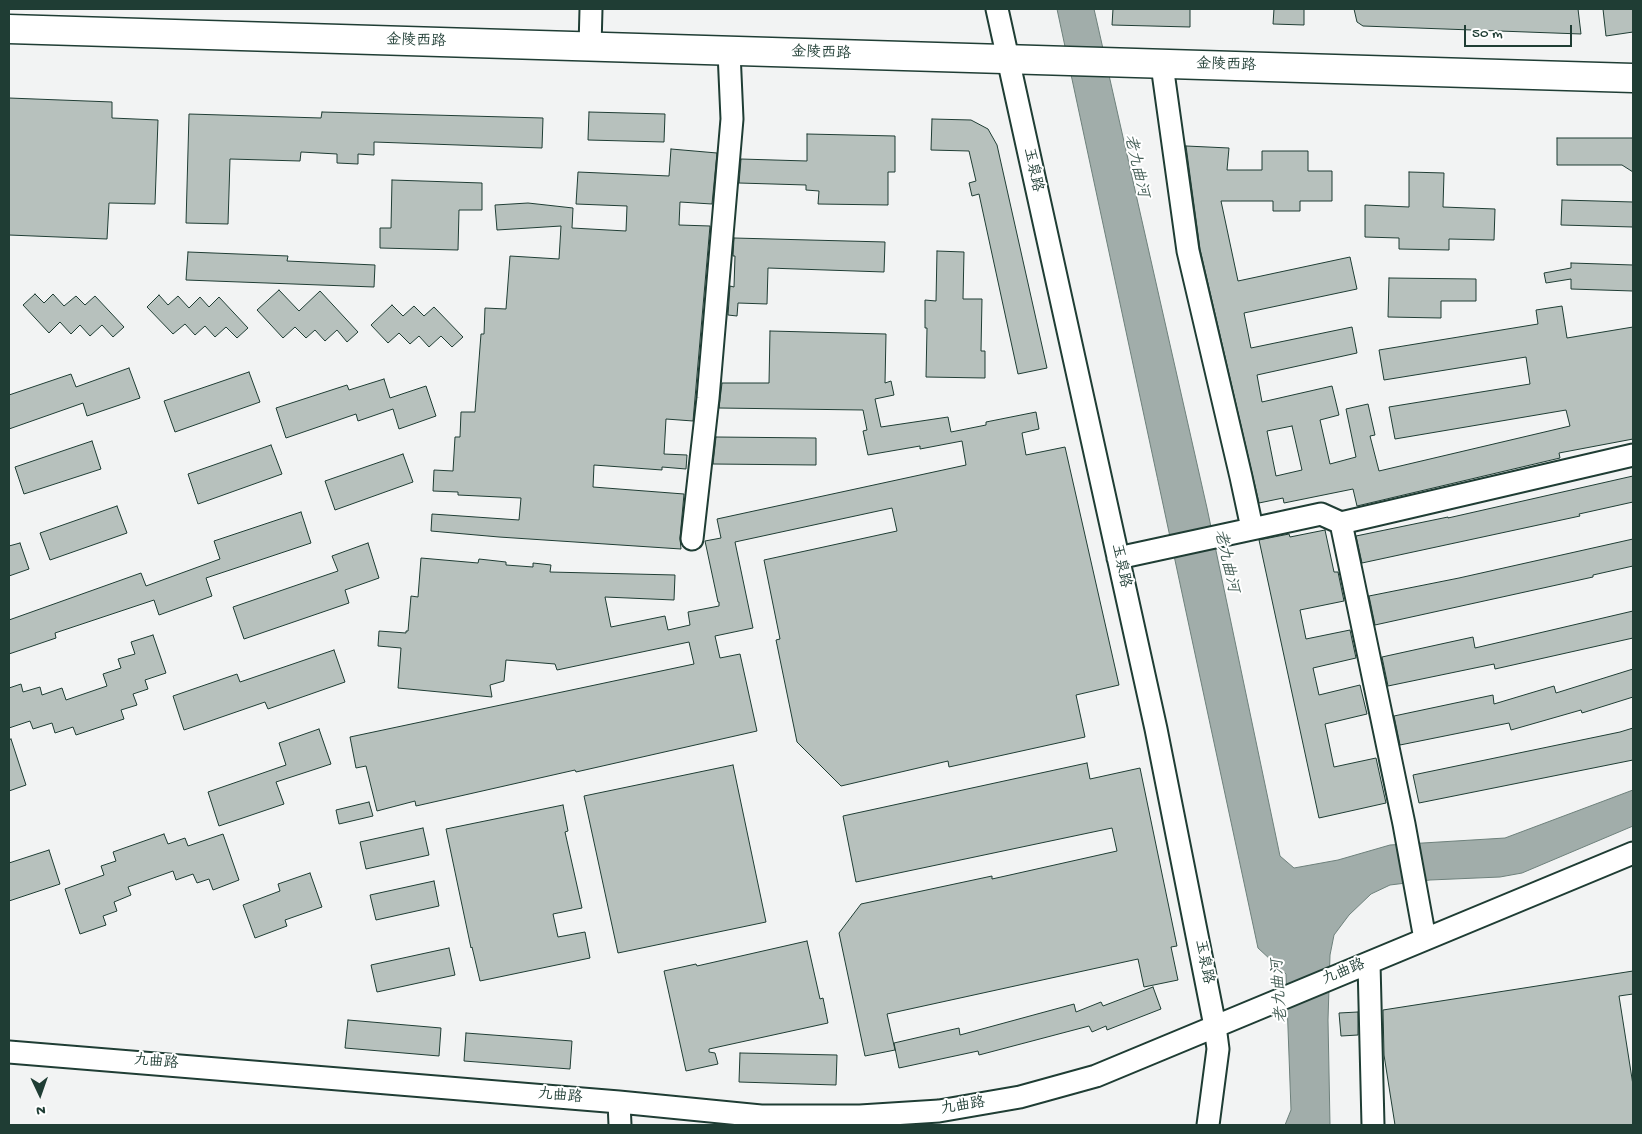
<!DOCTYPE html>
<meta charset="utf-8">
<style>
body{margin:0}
#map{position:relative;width:1642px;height:1134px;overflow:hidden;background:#f2f3f3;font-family:"Gochi Hand",sans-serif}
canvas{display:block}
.frame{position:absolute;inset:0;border:10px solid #1f3d34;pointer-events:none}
.north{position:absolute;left:15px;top:1069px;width:50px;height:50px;-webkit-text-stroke:4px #fff;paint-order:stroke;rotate:177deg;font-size:14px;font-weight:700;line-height:20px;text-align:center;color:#1f3d34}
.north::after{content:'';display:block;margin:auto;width:18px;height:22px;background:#1f3d34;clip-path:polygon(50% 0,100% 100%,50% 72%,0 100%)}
.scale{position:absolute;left:1464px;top:25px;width:108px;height:22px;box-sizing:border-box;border:2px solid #1f3d34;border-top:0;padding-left:6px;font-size:15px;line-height:18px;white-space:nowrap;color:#1f3d34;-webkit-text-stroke:4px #fff;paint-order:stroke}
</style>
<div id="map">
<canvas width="1642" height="1134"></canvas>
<div class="frame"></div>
<div class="north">N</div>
<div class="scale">50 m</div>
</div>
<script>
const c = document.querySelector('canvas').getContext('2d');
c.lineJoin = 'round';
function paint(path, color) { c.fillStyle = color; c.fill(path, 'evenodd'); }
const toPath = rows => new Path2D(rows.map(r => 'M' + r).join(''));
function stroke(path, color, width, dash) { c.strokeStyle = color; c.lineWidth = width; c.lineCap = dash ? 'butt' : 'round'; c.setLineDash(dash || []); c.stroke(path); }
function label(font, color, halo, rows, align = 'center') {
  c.font = font + ' "Gochi Hand","LXGW WenKai TC",sans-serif'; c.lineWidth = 4; c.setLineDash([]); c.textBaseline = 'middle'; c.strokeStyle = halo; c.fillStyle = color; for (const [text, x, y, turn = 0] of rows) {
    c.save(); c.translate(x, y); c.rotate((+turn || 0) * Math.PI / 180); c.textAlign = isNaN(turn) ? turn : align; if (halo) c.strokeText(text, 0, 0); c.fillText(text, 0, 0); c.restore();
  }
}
const water = toPath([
 [1057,9,1094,9,1207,508,1280,856,1294,868,1338,860,1390,845,1505,838,1633,790,1633,826,1522,873,1500,877,1430,880,1390,885,1371,894,1349,915,1334,935,1330,955,1328,1020,1330,1125,1285,1125,1291,1110,1286,974,1258,948,1057,9]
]);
const building = toPath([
 [1113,9,1190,9,1190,27,1112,25,1113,9],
 [1274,9,1304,9,1304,25,1273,24,1274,9],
 [1354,9,1578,9,1581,34,1363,26,1357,22,1354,9],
 [1603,9,1633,9,1633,32,1606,36,1603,9],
 [9,98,112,102,112,118,158,120,155,204,109,203,107,239,9,235,9,98],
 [322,112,543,118,542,148,374,142,374,155,358,154,358,164,337,163,337,154,301,152,300,161,230,159,228,224,186,223,189,114,321,118,322,112],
 [589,112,665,114,664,142,588,140,589,112],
 [932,119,971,120,988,129,997,145,1047,368,1018,374,979,194,972,196,969,183,976,181,969,151,931,150,932,119],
 [807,134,895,136,895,172,888,172,888,205,818,204,819,191,806,190,806,185,739,183,741,159,807,161,807,134],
 [1557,138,1633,138,1633,172,1622,165,1557,165,1557,138],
 [1186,146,1229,148,1227,170,1262,170,1262,151,1308,151,1308,171,1332,171,1332,201,1300,201,1300,211,1273,211,1273,201,1221,201,1238,281,1350,257,1357,289,1244,313,1251,348,1352,327,1357,353,1257,375,1262,402,1332,386,1339,415,1320,420,1330,464,1356,457,1346,409,1368,404,1375,435,1370,436,1379,471,1570,426,1566,410,1395,439,1389,407,1530,384,1526,357,1384,380,1379,350,1538,324,1536,310,1562,306,1567,338,1633,327,1633,439,1559,453,1560,458,1357,506,1353,489,1284,503,1283,498,1259,503,1200,249,1186,146],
 [1292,426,1302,470,1276,476,1267,431,1292,426],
 [671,149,717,153,712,204,680,202,679,225,710,226,693,421,666,419,664,454,687,455,686,469,662,467,662,470,594,465,593,487,684,494,680,538,681,549,499,537,431,531,432,514,519,520,521,498,458,495,458,492,433,491,434,470,453,471,455,437,460,437,461,412,475,412,481,334,484,334,485,308,506,309,510,256,559,259,561,226,497,230,495,205,528,203,573,208,572,228,626,231,627,206,576,204,578,172,669,176,671,149],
 [1409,172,1444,173,1443,207,1495,209,1494,240,1449,239,1449,250,1399,249,1399,238,1365,237,1365,205,1409,207,1409,172],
 [392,180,482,183,482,210,459,210,458,250,380,248,380,228,391,228,392,180],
 [1562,200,1633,202,1633,227,1561,225,1562,200],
 [734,238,885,242,884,272,768,268,767,304,738,303,737,316,728,315,730,286,734,287,735,256,733,256,734,238],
 [937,251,964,252,963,299,982,299,981,351,985,351,985,378,926,377,927,328,925,328,925,300,936,301,937,251],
 [188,252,288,256,287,261,375,265,374,287,186,280,188,252],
 [1571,263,1633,265,1633,291,1571,289,1571,279,1546,283,1544,273,1571,268,1571,263],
 [1389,278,1476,279,1476,301,1441,301,1441,318,1388,317,1389,278],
 [279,290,299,311,320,291,358,332,347,342,337,330,325,341,315,330,306,338,295,327,283,338,257,310,279,290],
 [35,294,44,303,53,294,64,306,76,296,85,305,95,296,124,327,113,337,102,325,90,336,80,325,71,334,60,322,49,333,23,305,35,294],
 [159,295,168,305,178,296,189,308,200,297,209,307,219,297,248,328,237,338,226,327,215,337,205,326,195,335,185,324,173,334,147,307,159,295],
 [392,305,403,316,414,306,424,316,434,307,463,337,452,347,441,336,429,347,419,336,410,344,399,333,388,343,371,325,392,305],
 [770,331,886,334,885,383,891,381,894,395,875,399,881,427,948,417,951,432,986,425,986,422,1036,412,1039,429,1022,433,1026,455,1065,447,1119,685,1076,695,1085,737,949,767,948,761,841,786,797,742,776,640,780,639,764,560,897,531,892,508,735,542,753,628,715,636,720,658,740,654,757,731,576,772,575,770,416,806,415,801,377,811,366,766,356,768,350,737,694,664,689,642,557,670,555,664,506,660,504,681,490,685,492,697,398,688,401,648,378,646,379,631,406,633,406,631,408,631,411,596,418,597,421,558,478,563,479,559,506,562,506,565,533,567,533,563,551,565,550,572,675,575,674,600,605,597,611,627,665,616,668,630,690,625,688,612,719,606,719,602,718,602,705,541,721,538,717,519,966,465,962,441,920,449,920,446,868,455,863,431,867,430,863,410,719,408,722,383,769,383,770,331],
 [129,368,140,398,87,416,83,403,9,429,9,395,71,374,76,387,129,368],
 [249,372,260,402,175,432,164,401,249,372],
 [384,379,390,398,426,386,436,416,399,429,393,409,358,421,356,414,286,438,276,408,347,385,349,390,384,379],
 [716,437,816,438,816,465,713,464,716,437],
 [92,441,101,469,24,494,15,467,92,441],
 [271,445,282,474,198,504,188,474,271,445],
 [403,454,413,482,335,510,325,481,403,454],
 [1633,476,1633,502,1579,514,1580,516,1362,563,1356,536,1448,517,1448,518,1633,476],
 [117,506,127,533,50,560,40,533,117,506],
 [301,512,311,543,206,578,212,596,159,615,154,600,55,633,56,638,9,654,9,620,141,573,146,586,220,559,214,541,301,512],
 [1325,530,1334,572,1338,572,1344,601,1300,610,1306,639,1350,630,1356,658,1313,668,1319,695,1360,685,1367,714,1325,724,1334,767,1376,758,1386,803,1319,818,1259,540,1289,534,1290,537,1325,530],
 [1633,539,1633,566,1593,575,1593,577,1375,625,1369,596,1459,578,1633,539],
 [20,543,29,569,9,576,9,546,20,543],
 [368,543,379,578,345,590,349,603,244,639,233,607,338,571,332,556,368,543],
 [1633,611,1633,638,1495,669,1494,664,1388,686,1382,657,1473,637,1475,648,1633,611],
 [153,635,166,673,145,680,148,689,133,694,137,705,121,710,124,719,76,735,73,727,55,733,52,723,33,729,30,721,9,728,9,688,21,684,23,692,40,687,42,695,62,688,66,700,107,686,103,674,121,668,118,659,135,654,131,642,153,635],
 [334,650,345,682,268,709,265,702,184,730,173,696,237,674,240,682,334,650],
 [1633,669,1633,697,1582,713,1581,710,1511,730,1509,723,1400,745,1394,716,1493,695,1494,704,1554,686,1556,693,1633,669],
 [1633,728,1633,760,1419,803,1413,775,1620,732,1633,728],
 [319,729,331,764,276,782,284,804,219,826,208,792,286,765,279,743,319,729],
 [11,739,26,785,9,791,9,740,11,739],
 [1087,763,1090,779,1140,768,1177,946,1171,947,1178,980,1144,987,1138,959,887,1014,895,1050,865,1056,839,933,861,904,992,876,992,879,1117,851,1112,828,856,882,843,816,1087,763],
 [733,765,766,922,618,953,584,796,733,765],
 [369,802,373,816,339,824,336,810,369,802],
 [563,805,568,831,565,832,582,908,553,914,558,937,585,932,590,958,480,981,472,947,471,948,446,829,563,805],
 [423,828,429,855,366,869,360,842,423,828],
 [164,834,168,844,185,838,188,846,223,834,239,880,213,890,209,879,197,883,193,874,176,880,173,871,128,887,131,895,114,902,117,911,103,916,106,925,80,934,65,889,104,875,101,866,116,861,113,852,164,834],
 [49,850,60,884,9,901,9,863,49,850],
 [310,873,322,907,285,920,287,926,255,938,243,905,280,891,278,884,310,873],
 [434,881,439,906,376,920,370,895,434,881],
 [807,941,820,999,823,998,828,1023,709,1049,709,1052,715,1053,718,1064,686,1071,664,971,696,964,697,966,807,941],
 [449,948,455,975,377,992,371,965,449,948],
 [1633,971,1633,994,1619,996,1633,1085,1633,1125,1395,1125,1384,1055,1383,1010,1633,971],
 [1153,987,1161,1009,1107,1030,1106,1026,1092,1032,1089,1026,979,1055,978,1051,899,1068,894,1043,959,1028,960,1035,1074,1004,1076,1012,1101,1002,1103,1006,1153,987],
 [1358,1012,1358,1035,1341,1036,1339,1013,1358,1012],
 [348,1020,441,1028,439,1056,345,1048,348,1020],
 [466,1033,572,1041,570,1069,464,1061,466,1033],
 [740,1053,837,1055,836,1085,739,1082,740,1053]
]);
const minor = toPath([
 [997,9,1156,729,1215,1026,1218,1049,1208,1125],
 [590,47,591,9],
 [1162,65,1188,251,1241,477,1252,528],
 [1341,523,1404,824,1425,939],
 [692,539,708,398,732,119,729,52],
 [1118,558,1321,514,1341,523,1633,455],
 [1369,963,1373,1125],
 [9,1052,619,1102,761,1116,860,1116,939,1111,1020,1097,1096,1076,1633,853],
 [619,1102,620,1125]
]);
const major = toPath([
 [9,29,1633,78]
]);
const streetNames = [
 ["金陵西路",416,42,2],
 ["金陵西路",821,54,2],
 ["金陵西路",1226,66,2],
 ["玉泉路",1032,170,78],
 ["玉泉路",1120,566,78],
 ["玉泉路",1203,962,79],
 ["九曲路",1344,973,-22],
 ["九曲路",156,1063,5],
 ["九曲路",560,1097,5],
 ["九曲路",963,1107,-9]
];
const waterNames = [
 ["老九曲河",1135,166,77],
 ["老九曲河",1225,561,77],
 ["老九曲河",1281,991,-94]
];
paint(water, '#a1adaa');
stroke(water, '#6d807b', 1);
paint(building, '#b7c1bd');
stroke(building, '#1f3d34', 1);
stroke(minor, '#1f3d34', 25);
stroke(major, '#1f3d34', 31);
stroke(minor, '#fff', 21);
stroke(major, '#fff', 28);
label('15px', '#1f3d34', '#fff', streetNames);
label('italic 16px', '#465f57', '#fff', waterNames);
</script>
